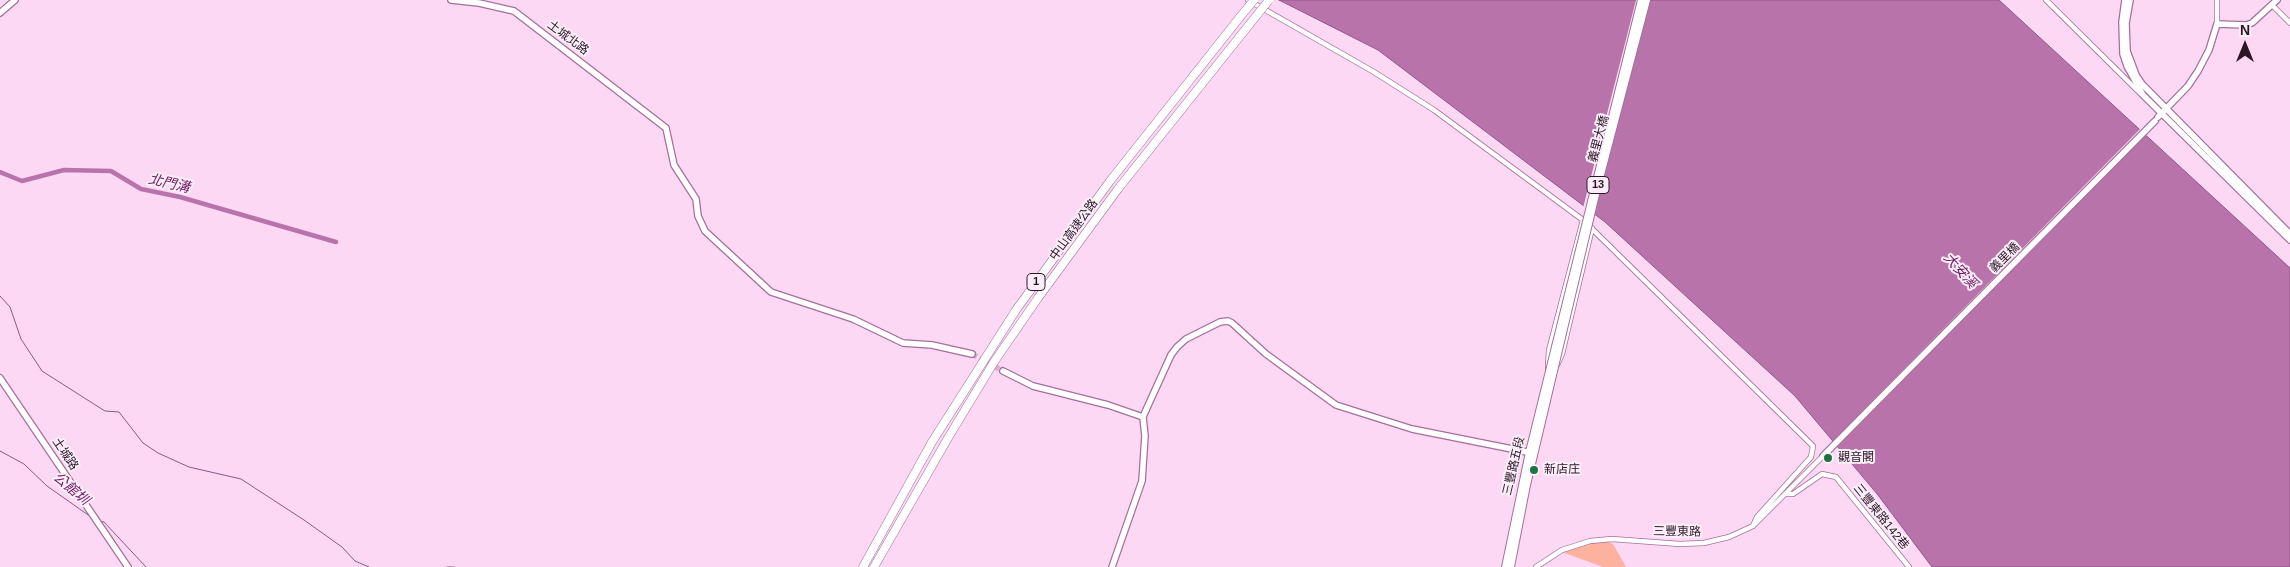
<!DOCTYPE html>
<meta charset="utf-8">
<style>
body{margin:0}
#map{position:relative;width:2290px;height:567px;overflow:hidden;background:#fdd8f4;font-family:Helvetica,sans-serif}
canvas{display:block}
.north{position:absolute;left:2220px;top:20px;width:50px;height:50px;-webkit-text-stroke:4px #fbeef8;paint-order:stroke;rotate:0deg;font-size:14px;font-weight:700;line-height:20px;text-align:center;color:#2c1728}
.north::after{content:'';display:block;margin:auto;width:18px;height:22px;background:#2c1728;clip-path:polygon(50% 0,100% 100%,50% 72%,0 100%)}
</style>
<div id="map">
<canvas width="2290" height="567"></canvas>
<div class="north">N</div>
</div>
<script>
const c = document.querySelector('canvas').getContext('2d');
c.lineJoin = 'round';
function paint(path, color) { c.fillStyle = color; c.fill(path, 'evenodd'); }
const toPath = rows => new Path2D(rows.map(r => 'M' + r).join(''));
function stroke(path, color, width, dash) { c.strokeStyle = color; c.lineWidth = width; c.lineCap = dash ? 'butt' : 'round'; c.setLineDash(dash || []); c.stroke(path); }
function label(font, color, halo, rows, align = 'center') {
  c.font = font + ' Helvetica,"Noto Sans TC",sans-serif'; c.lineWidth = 4; c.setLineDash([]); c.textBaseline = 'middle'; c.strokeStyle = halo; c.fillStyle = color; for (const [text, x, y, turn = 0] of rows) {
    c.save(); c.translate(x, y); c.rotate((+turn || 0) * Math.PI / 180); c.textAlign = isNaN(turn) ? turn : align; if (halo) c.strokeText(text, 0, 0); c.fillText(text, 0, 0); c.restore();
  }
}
const green = toPath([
 [1606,541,1613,544,1626,567,1603,567,1562,552,1587,544]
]);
const water = toPath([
 [1279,0,1999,0,2290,268,2290,567,1932,567,1878,495,1795,396,1605,222,1378,50,1279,0]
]);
const pier = toPath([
 [1636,0,1648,0,1593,216,1583,208],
 [2142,127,2146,130,1834,446,1831,443]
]);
const stream = toPath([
 [0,296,10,307,21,339,42,371,97,406,105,411,119,412,143,443,158,453,189,467,241,479,304,520,342,547,355,561,369,567],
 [0,451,24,464,47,486,91,517],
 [99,521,104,522,146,567],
 [447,567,454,567]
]);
const canal = toPath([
 [0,172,22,181,64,170,111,171,141,189,180,197,336,242]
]);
const secondaryTunnel = toPath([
 [972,354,1003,371]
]);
const street = toPath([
 [1248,0,1374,72,1434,110,1583,220,1813,446,1811,457,1757,517,1753,526],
 [2046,0,2141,94],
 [2272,5,2290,23],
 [2217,24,2217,0],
 [1557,365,1562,354,1592,228],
 [1548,367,1549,350,1583,220],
 [1786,494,1793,494,1822,474,1836,477,1909,567],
 [1536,567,1562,550,1590,541,1612,539,1680,544,1704,543,1729,537,1753,526,1823,456]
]);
const secondary = toPath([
 [451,0,479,3,514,11,666,128,674,165,696,199,698,216,705,231,771,292,853,319,903,343,932,345,972,354],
 [2125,0,2122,22,2123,54,2127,66,2143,95,2290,240],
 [2130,0,2126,23,2127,51,2136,75,2142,84,2290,234],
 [0,13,15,0],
 [2158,117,2188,86,2198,71,2209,50,2217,24,2246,25,2252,23,2277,0],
 [1003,371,1033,386,1108,405,1143,417],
 [0,378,128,567],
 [1823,456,2155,121],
 [1112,567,1142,481,1145,436,1143,417,1146,410,1171,355,1177,347,1186,339,1220,322,1228,321,1232,323,1266,354,1336,405,1412,429,1532,453]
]);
const primary = toPath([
 [1505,567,1529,452,1549,371],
 [1511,567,1527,485,1554,371]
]);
const highway = toPath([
 [863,567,932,442,1016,310,1110,181,1240,17],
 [874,567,948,438,994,362,1038,298,1118,189,1249,25]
]);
const primaryBridge = toPath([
 [1549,371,1641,0],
 [1554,371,1597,190,1647,0]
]);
const highwayBridge = toPath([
 [1240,17,1254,0],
 [1249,25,1269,0]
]);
const markers = [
 [1828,458,5,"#1d7143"],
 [1534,470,5,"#1d7143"]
];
const shields = [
 [1598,185,22],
 [1036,282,18]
];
const shieldNames = [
 ["13",1598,185],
 ["1",1036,282]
];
const streetNames = [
 ["土城北路",568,38,37],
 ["義里大橋",1599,139,-75],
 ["中山高速公路",1074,230,-54],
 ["義里橋",2005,258,-45],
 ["土城路",65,454,56],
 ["三豐路五段",1514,466,-77],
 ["三豐東路142巷",1881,517,51],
 ["三豐東路",1677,532,1]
];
const poiNames = [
 ["觀音閣",1838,458],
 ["新店庄",1544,470]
];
const waterNames = [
 ["北門溝",169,184,13],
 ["大安溪",1960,271,48],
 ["公館圳",71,489,40]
];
paint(green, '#fcb29f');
paint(water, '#b973ab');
stroke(water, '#8f5784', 1);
paint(pier, '#fdd8f4');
stroke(stream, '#8f5784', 1);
stroke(canal, '#b973ab', 4.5);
stroke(secondaryTunnel, '#d3b1cb', 5.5, [5.5, 3]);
stroke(street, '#a56f9a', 6);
stroke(secondary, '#a56f9a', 8);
stroke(primary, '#a56f9a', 8);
stroke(highway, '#a56f9a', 9);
stroke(street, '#fff', 4.5);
stroke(secondary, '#fff', 5.5);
stroke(primary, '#fff', 6);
stroke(highway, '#fff', 8);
stroke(primaryBridge, '#a56f9a', 8, []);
stroke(highwayBridge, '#a56f9a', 9, []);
stroke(primaryBridge, '#fff', 6);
stroke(highwayBridge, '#fff', 8);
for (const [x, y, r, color] of markers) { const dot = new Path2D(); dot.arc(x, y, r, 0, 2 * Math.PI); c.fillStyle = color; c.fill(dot); stroke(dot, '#fbeef8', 2); }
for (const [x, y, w] of shields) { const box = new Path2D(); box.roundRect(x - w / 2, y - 8.5, w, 17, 4); c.fillStyle = '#fbeef8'; c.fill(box); stroke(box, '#2c1728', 1); }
label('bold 11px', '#2c1728', null, shieldNames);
label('12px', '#2c1728', '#fbeef8', streetNames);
label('12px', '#2c1728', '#fbeef8', poiNames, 'left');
label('italic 14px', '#701b64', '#fbeef8', waterNames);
</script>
